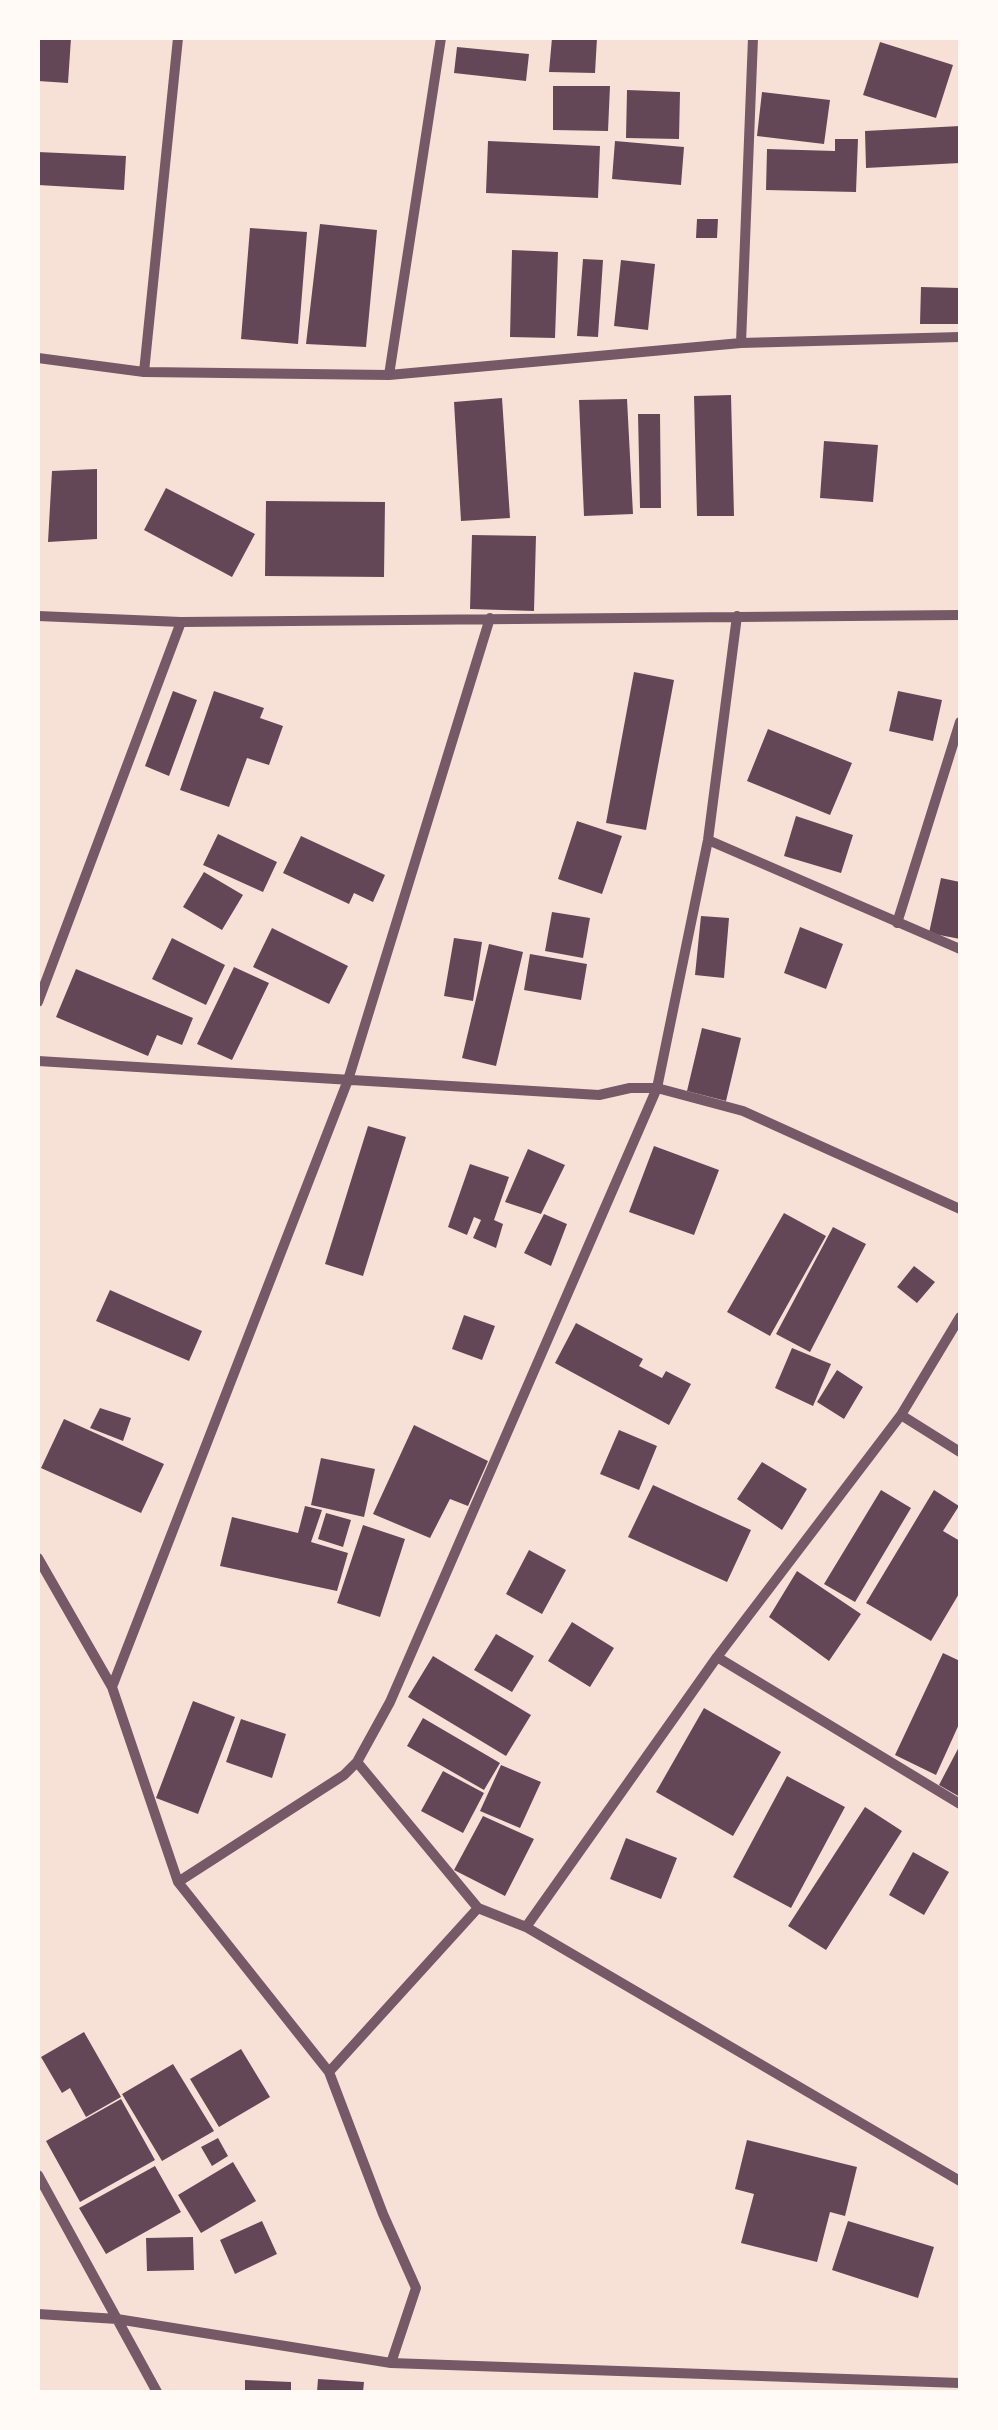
<!DOCTYPE html>
<style>
body{margin:0}
#map{position:relative;width:998px;height:2430px;overflow:hidden;background:#f7e1d7;font-family:Merriweather,serif}
canvas{display:block}
.frame{position:absolute;inset:0;border:40px solid #fffaf5;pointer-events:none}
</style>
<div id="map">
<canvas width="998" height="2430"></canvas>
<div class="frame"></div>
</div>
<script>
const c = document.querySelector('canvas').getContext('2d');
c.lineJoin = 'round';
function paint(path, color) { c.fillStyle = color; c.fill(path, 'evenodd'); }
const toPath = rows => new Path2D(rows.map(r => 'M' + r).join(''));
function stroke(path, color, width, dash) { c.strokeStyle = color; c.lineWidth = width; c.lineCap = dash ? 'butt' : 'round'; c.setLineDash(dash || []); c.stroke(path); }
const building = toPath([
 [38,38,71,38,68,83,38,81],
 [552,38,597,38,595,73,549,72],
 [880,42,953,65,936,118,863,95],
 [457,47,529,54,526,81,454,73],
 [553,86,610,86,608,131,553,130],
 [627,90,680,92,679,139,626,138],
 [762,92,830,100,824,144,757,136],
 [960,126,960,163,866,168,865,131],
 [835,139,858,139,856,192,766,190,767,149,835,151],
 [488,141,600,146,598,198,486,193],
 [615,141,684,147,681,185,612,179],
 [38,152,126,156,124,190,38,185],
 [697,219,718,219,717,238,696,238],
 [320,224,377,230,366,347,306,344],
 [250,228,307,232,298,344,241,339],
 [512,250,558,252,555,338,510,337],
 [583,259,603,260,598,337,577,336],
 [621,260,655,264,648,330,614,326],
 [921,287,960,288,960,324,920,324],
 [731,395,734,516,697,516,694,396],
 [502,398,510,518,461,521,454,402],
 [627,399,633,514,584,516,579,400],
 [638,414,660,414,661,508,640,508],
 [824,441,878,445,873,502,820,498],
 [97,469,97,539,48,542,52,471],
 [166,488,255,534,232,577,144,530],
 [266,501,385,502,384,577,265,576],
 [472,535,536,536,534,611,470,609],
 [634,672,674,680,646,830,606,823],
 [173,691,197,700,169,776,145,766],
 [214,691,264,708,260,718,283,726,269,765,247,758,229,807,180,790],
 [898,691,942,700,933,741,889,731],
 [768,729,852,763,830,815,747,781],
 [796,816,853,835,841,873,784,856],
 [577,821,622,836,602,894,558,879],
 [218,834,277,862,263,892,203,865],
 [301,836,385,875,373,902,354,893,349,904,283,873],
 [204,872,243,895,222,930,183,907],
 [941,878,960,882,960,939,929,933],
 [552,912,590,918,583,958,545,951],
 [701,916,729,918,724,978,695,975],
 [800,927,843,944,826,989,784,973],
 [272,928,348,966,329,1004,253,967],
 [172,938,225,965,206,1005,152,979],
 [454,938,482,942,473,1001,444,996],
 [489,944,523,952,496,1066,462,1058],
 [530,954,587,964,581,1000,524,990],
 [234,967,269,983,232,1060,197,1044],
 [76,969,193,1018,182,1045,157,1035,148,1056,56,1017],
 [702,1028,741,1038,726,1101,687,1091],
 [368,1126,406,1137,363,1276,325,1264],
 [654,1146,719,1170,694,1235,629,1212],
 [528,1149,565,1165,541,1214,505,1202],
 [470,1164,509,1177,494,1220,503,1224,496,1248,473,1238,481,1220,474,1217,467,1235,448,1227],
 [784,1213,826,1236,770,1336,727,1312],
 [544,1214,567,1224,551,1266,524,1253],
 [833,1227,866,1244,810,1352,776,1334],
 [914,1266,935,1282,917,1303,897,1287],
 [110,1290,202,1331,189,1361,96,1321],
 [464,1315,495,1326,482,1360,452,1349],
 [576,1323,643,1359,639,1366,662,1378,666,1371,691,1384,669,1425,555,1363],
 [792,1348,831,1364,813,1406,775,1388],
 [837,1370,863,1387,844,1419,817,1402],
 [100,1408,131,1418,123,1441,90,1428],
 [64,1419,164,1464,141,1513,41,1468],
 [414,1425,488,1461,468,1506,450,1499,430,1538,373,1514],
 [619,1430,657,1446,639,1490,600,1474],
 [321,1458,375,1469,364,1517,311,1505],
 [762,1462,807,1489,782,1530,737,1499],
 [653,1485,751,1530,727,1582,628,1537],
 [881,1490,911,1508,855,1602,824,1584],
 [934,1490,959,1506,943,1531,960,1541,960,1592,931,1641,866,1603],
 [305,1506,322,1510,311,1542,348,1553,337,1591,220,1566,232,1517,298,1533],
 [326,1513,351,1520,343,1547,318,1539],
 [363,1525,405,1539,380,1617,337,1603],
 [529,1550,566,1570,542,1614,506,1594],
 [797,1571,861,1614,829,1661,769,1617],
 [572,1622,614,1648,590,1687,548,1661],
 [496,1634,534,1656,512,1692,474,1670],
 [943,1653,960,1661,960,1722,936,1775,895,1755],
 [433,1656,531,1715,506,1756,408,1697],
 [193,1701,235,1717,198,1814,156,1798],
 [704,1708,781,1752,733,1836,656,1792],
 [423,1718,500,1763,484,1790,407,1746],
 [241,1719,286,1734,272,1778,226,1762],
 [960,1745,960,1797,939,1785],
 [501,1765,541,1782,520,1828,480,1811],
 [443,1771,484,1793,463,1833,421,1811],
 [787,1776,845,1807,791,1908,733,1877],
 [865,1807,902,1831,826,1950,788,1926],
 [483,1816,534,1839,505,1896,454,1870],
 [626,1838,677,1858,661,1899,610,1879],
 [913,1852,949,1872,924,1915,889,1895],
 [84,2032,121,2097,86,2117,70,2088,62,2093,41,2057],
 [241,2049,270,2097,219,2127,190,2079],
 [173,2064,214,2131,162,2161,122,2094],
 [121,2099,155,2160,80,2202,46,2141],
 [218,2138,228,2156,212,2166,201,2147],
 [747,2140,857,2167,845,2216,830,2212,817,2262,741,2243,754,2194,735,2189],
 [233,2162,256,2201,201,2233,178,2195],
 [155,2166,181,2212,106,2254,79,2208],
 [262,2221,277,2254,235,2274,220,2240],
 [848,2221,934,2247,918,2298,832,2270],
 [193,2237,194,2270,147,2271,146,2238],
 [318,2379,364,2382,363,2392,317,2392],
 [245,2380,291,2382,291,2392,245,2392]
]);
const minor = toPath([
 [741,343,753,38],
 [38,358,144,372,389,375,741,343,960,337],
 [144,372,178,38],
 [389,375,441,38],
 [38,616,181,622,960,615],
 [708,840,960,949],
 [897,923,960,722],
 [38,1002,181,622],
 [38,1061,599,1095,630,1088,657,1088,743,1111,960,1209],
 [901,1415,960,1452],
 [38,1558,112,1687,178,1882,329,2072,383,2214,416,2288,391,2363],
 [717,1657,960,1804],
 [112,1687,348,1080,490,618],
 [357,1762,478,1908,526,1927,960,2181],
 [178,1882,344,1775,357,1762,390,1702,657,1088,708,840,737,616],
 [526,1927,717,1657,901,1415,960,1317],
 [329,2072,478,1908],
 [38,2175,157,2392],
 [38,2314,117,2319,391,2363,960,2383]
]);
paint(building, '#644757');
stroke(minor, '#755966', 10);
</script>
